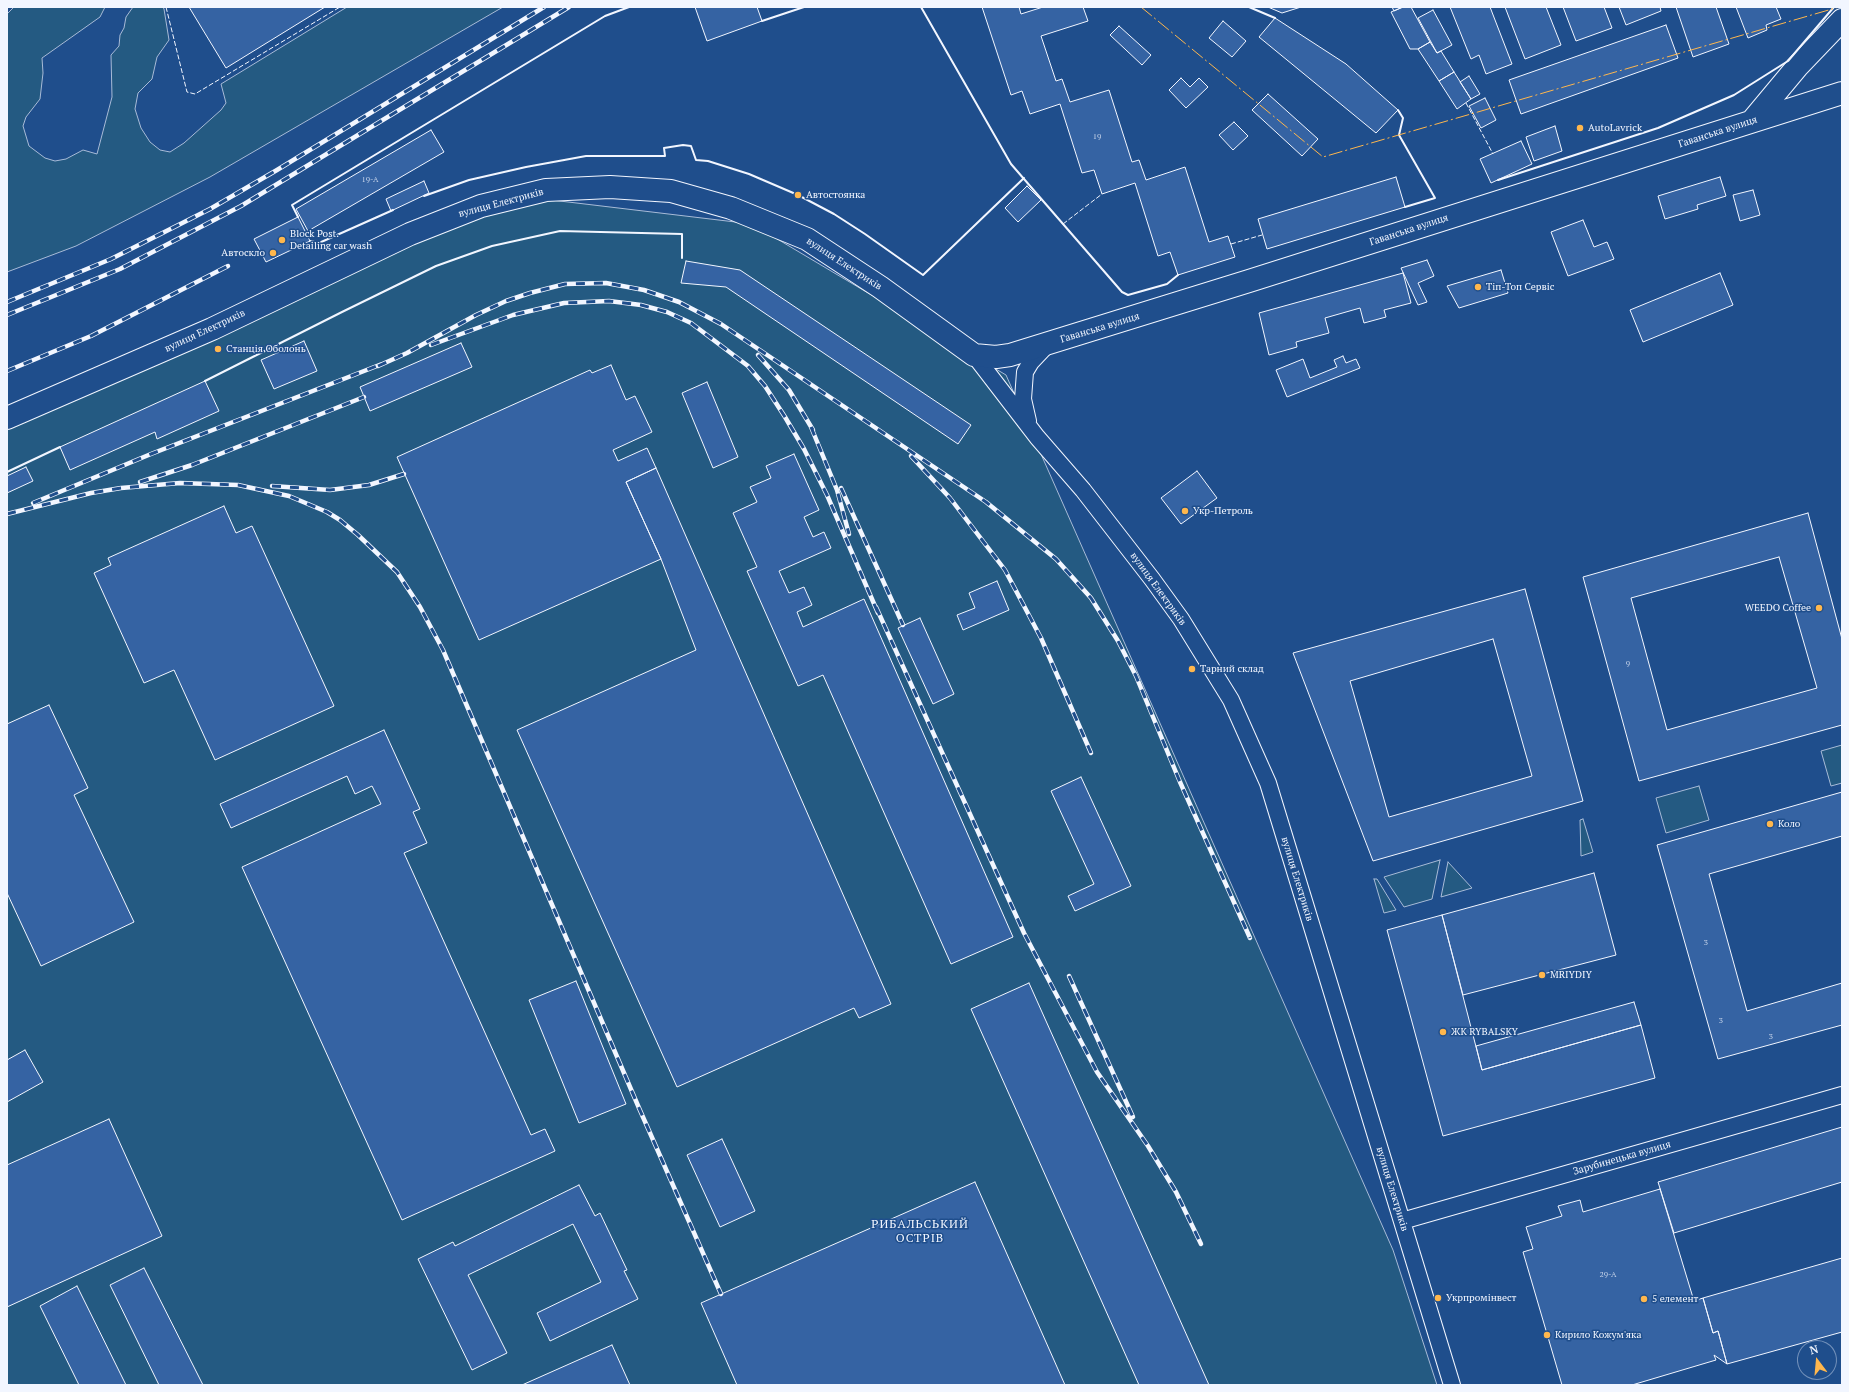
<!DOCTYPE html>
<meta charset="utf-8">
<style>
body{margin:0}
#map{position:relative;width:1849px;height:1392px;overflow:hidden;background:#1f4e8c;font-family:"PT Serif",serif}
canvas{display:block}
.frame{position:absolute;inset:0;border:8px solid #f2f6ff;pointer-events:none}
.north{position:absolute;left:1797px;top:1340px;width:40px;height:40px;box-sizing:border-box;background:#1f4e8c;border:1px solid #7391ba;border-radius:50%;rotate:344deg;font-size:11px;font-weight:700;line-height:16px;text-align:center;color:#f2f6ff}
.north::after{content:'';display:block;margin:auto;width:14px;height:18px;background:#ffb74d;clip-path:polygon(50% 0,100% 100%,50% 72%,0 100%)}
</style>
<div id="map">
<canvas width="1849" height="1392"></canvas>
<div class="frame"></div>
<div class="north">N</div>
</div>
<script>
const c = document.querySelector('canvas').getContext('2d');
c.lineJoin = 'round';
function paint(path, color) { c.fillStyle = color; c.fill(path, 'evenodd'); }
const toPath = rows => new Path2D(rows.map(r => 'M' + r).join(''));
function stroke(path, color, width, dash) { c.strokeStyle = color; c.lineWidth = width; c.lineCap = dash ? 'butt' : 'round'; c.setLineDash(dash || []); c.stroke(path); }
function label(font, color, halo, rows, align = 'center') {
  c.font = font + ' "PT Serif",serif'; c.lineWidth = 3; c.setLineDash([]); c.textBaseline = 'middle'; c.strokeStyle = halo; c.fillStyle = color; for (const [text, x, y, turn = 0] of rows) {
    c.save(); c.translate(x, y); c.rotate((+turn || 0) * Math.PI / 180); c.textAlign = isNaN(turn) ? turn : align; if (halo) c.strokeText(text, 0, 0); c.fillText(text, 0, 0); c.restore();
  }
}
const green = toPath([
 [14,7,105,7,100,17,42,58,43,73,40,99,26,117,23,126,29,146,45,158,55,161,66,159,83,150,97,154,112,97,111,55,119,46,120,35,124,28,126,17,133,7,163,7,164,9,169,40,157,57,152,79,138,93,135,109,141,128,150,142,160,150,170,152,184,143,221,110,226,103,221,84,347,7,503,7,210,177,76,246,7,272,7,14,14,7],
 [518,196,752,224,1006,375,1393,1250,1437,1385,7,1385,7,415,518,196],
 [1842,745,1842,783,1831,786,1821,751,1842,745],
 [1699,786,1709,820,1666,833,1656,798,1699,786],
 [1583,819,1593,852,1581,856,1580,820,1583,819],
 [1440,860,1432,899,1404,907,1384,877,1440,860],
 [1448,862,1472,888,1441,897,1448,862],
 [1374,879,1377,879,1396,910,1384,913,1374,879]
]);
const building = toPath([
 [189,7,325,7,226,68,189,7],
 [695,7,757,7,762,21,707,41,695,7],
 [982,7,1019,7,1021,14,1043,7,1083,7,1088,21,1041,36,1056,81,1062,79,1070,102,1109,90,1132,162,1139,160,1146,180,1185,167,1209,242,1228,236,1235,257,1178,275,1170,252,1158,256,1135,183,1102,194,1094,170,1082,173,1060,104,1030,114,1022,91,1011,95,982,7],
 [1268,7,1301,7,1282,13,1268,7],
 [1392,7,1403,7,1394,11,1392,7],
 [1403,7,1411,7,1430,42,1418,49,1410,49,1391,12,1403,7],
 [1450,7,1490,7,1512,64,1486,74,1479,55,1471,59,1450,7],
 [1505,7,1546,7,1561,45,1525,59,1505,7],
 [1563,7,1604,7,1612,28,1576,41,1563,7],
 [1619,7,1660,7,1661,11,1626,25,1619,7],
 [1676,7,1716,7,1729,44,1693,57,1676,7],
 [1736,7,1776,7,1781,19,1766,25,1767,30,1748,38,1736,7],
 [1433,10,1452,45,1437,53,1418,18,1433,10],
 [1275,18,1346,64,1398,110,1376,133,1259,37,1275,18],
 [1223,21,1246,41,1232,57,1209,38,1223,21],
 [1666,25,1678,58,1521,114,1509,80,1666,25],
 [1119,26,1151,55,1142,65,1110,35,1119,26],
 [1430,42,1437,53,1441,51,1454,72,1439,81,1418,49,1430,42],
 [1454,72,1471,99,1457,109,1439,81,1454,72],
 [1469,76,1480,94,1471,99,1460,82,1469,76],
 [1181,78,1190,87,1199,78,1208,87,1186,108,1169,90,1181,78],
 [1268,94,1318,139,1302,156,1252,110,1268,94],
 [1485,98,1496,120,1481,128,1469,106,1485,98],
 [1234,122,1248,136,1233,150,1219,135,1234,122],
 [1555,126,1562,151,1534,161,1526,137,1555,126],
 [431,130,444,152,308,231,296,209,431,130],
 [1521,141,1532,164,1491,183,1480,159,1521,141],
 [1396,177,1405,207,1267,249,1258,219,1396,177],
 [1720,177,1726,196,1697,205,1698,209,1665,219,1658,196,1720,177],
 [424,181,429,193,391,211,386,199,424,181],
 [1027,186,1041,200,1018,222,1005,208,1027,186],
 [1753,190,1760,215,1740,221,1733,195,1753,190],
 [298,217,310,241,266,262,254,239,298,217],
 [1583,220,1594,247,1607,242,1614,259,1568,276,1551,232,1583,220],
 [1427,260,1434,276,1418,283,1427,302,1418,305,1401,268,1427,260],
 [686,261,740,270,971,425,958,444,726,287,681,283,686,261],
 [1501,270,1508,293,1459,308,1447,286,1501,270],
 [1403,273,1411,303,1384,310,1386,317,1364,323,1360,308,1325,318,1329,333,1296,342,1297,347,1269,355,1259,313,1403,273],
 [1720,273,1733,305,1643,342,1630,310,1720,273],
 [304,341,317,371,274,389,261,360,304,341],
 [461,343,472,367,370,411,360,387,461,343],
 [1343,356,1346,363,1356,359,1360,368,1287,397,1276,370,1303,359,1310,378,1337,367,1334,360,1343,356],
 [611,365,626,400,635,396,652,432,613,450,618,461,647,448,656,468,626,482,661,559,479,640,397,457,590,370,592,373,611,365],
 [205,381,219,411,157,439,155,432,70,470,60,447,205,381],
 [707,382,738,457,713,468,682,393,707,382],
 [794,454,819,510,804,517,813,537,824,532,831,548,779,571,789,593,804,587,812,605,797,612,803,627,864,599,1013,937,951,964,823,675,798,686,747,571,757,567,733,513,757,502,750,487,771,478,766,466,794,454],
 [26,467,33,481,7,493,7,476,26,467],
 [656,468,891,1004,859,1018,854,1008,677,1087,517,730,696,650,661,559,626,482,656,468],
 [1197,471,1217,498,1181,524,1161,498,1197,471],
 [224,506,236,533,252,526,334,706,215,760,174,670,144,683,94,573,111,565,108,558,224,506],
 [1808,513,1842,639,1842,725,1639,781,1583,577,1808,513],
 [1779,557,1817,688,1667,730,1631,598,1779,557],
 [997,581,1009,610,963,630,957,615,975,608,969,593,997,581],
 [1525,589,1583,801,1373,861,1293,653,1525,589],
 [1493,639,1532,776,1389,817,1350,681,1493,639],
 [920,618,954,694,933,704,898,628,920,618],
 [49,705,88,788,74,795,134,922,41,966,7,893,7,724,49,705],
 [384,730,420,809,413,812,427,843,404,853,531,1135,545,1129,555,1151,402,1220,242,867,381,804,372,786,355,794,347,776,231,828,220,804,384,730],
 [1081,777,1131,886,1075,911,1068,896,1094,884,1051,791,1081,777],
 [1842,792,1842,836,1709,874,1747,1011,1842,983,1842,1025,1718,1059,1657,845,1842,792],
 [1594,873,1616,955,1463,995,1442,915,1594,873],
 [1442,915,1482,1070,1641,1025,1655,1078,1443,1136,1387,930,1442,915],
 [576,981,626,1104,579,1123,529,1000,576,981],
 [1029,983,1209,1385,1139,1385,971,1009,1029,983],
 [1634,1002,1641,1025,1482,1070,1476,1046,1634,1002],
 [25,1050,43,1082,7,1102,7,1060,25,1050],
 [109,1119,162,1236,7,1307,7,1165,109,1119],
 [1842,1127,1842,1182,1674,1233,1658,1182,1842,1127],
 [722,1139,755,1211,720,1227,687,1155,722,1139],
 [975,1182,1065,1385,737,1385,701,1303,975,1182],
 [579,1185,595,1216,600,1213,627,1270,624,1271,638,1299,550,1341,537,1313,601,1282,573,1224,468,1275,507,1353,472,1370,418,1259,453,1242,455,1246,579,1185],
 [1660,1189,1694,1301,1703,1298,1713,1333,1718,1331,1727,1364,1714,1355,1716,1360,1632,1385,1562,1385,1523,1252,1533,1249,1526,1227,1562,1216,1558,1206,1580,1200,1583,1212,1660,1189],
 [1842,1258,1842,1332,1727,1364,1718,1331,1713,1333,1703,1298,1842,1258],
 [144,1268,203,1385,159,1385,110,1285,144,1268],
 [77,1286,126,1385,79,1385,40,1306,77,1286],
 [612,1345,630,1385,522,1385,612,1345]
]);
const street = toPath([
 [974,355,1037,437,1083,490,1152,579,1181,619,1231,700,1268,783,1452,1385],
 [1028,421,1023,399,1025,372,1031,362,1048,344],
 [1402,1221,1842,1095]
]);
const secondary = toPath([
 [1752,121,1797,67,1842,20],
 [7,418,212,329,410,234,481,206,546,190,610,187,671,191,731,208,807,239,880,287,974,355,996,357,1010,355,1249,281,1842,93]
]);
const rail = toPath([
 [7,302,111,259,210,209,277,170,544,7],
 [7,315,120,269,241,206,569,7],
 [431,345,513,315,564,303,609,301,641,305,667,312,691,323,748,366,765,386,785,417,804,449,827,495,878,613],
 [758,355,789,390,813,430],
 [378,366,407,353,476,315,506,301,530,293,565,284,606,283,644,290,679,302,721,324,986,502,1056,559,1091,598,1118,641,1136,676,1180,782,1250,938],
 [7,371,91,336,228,266],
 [811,427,837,490,849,534],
 [911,456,950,498,1005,570,1041,638,1091,753],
 [140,482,192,465,364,397],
 [272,486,330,490,369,485,404,474],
 [841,488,903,625],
 [33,503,151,454,382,364],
 [7,514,91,493,121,488,180,483,238,485,289,496,327,512,340,520,358,535,397,572,420,607,443,650,639,1108,721,1294],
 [876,607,1024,933,1097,1072,1148,1146,1176,1192,1201,1244],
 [1069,976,1133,1117]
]);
const fence = toPath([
 [166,7,187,92,195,94,340,7],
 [1466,103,1493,154],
 [1063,224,1102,194],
 [1231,244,1262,235]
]);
const wall = toPath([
 [921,7,1011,164,1122,292,1128,295,1167,284,1178,275],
 [1249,7,1275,18],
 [762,21,804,7],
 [1398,110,1403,118,1399,135,1435,198,1405,207],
 [1498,180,1658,128,1734,95,1788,61,1834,7],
 [424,196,469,180,526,167,586,156,665,156,664,148,683,145,691,146,696,160,708,161,749,174,798,195,834,214,865,234,923,275,1024,178],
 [298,217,292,205,605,16,629,7],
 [310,241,319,243,393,210],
 [205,381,342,312,436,266,492,246,560,231,682,234,682,258],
 [7,472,60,447]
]);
const power = toPath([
 [1141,7,1323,157,1839,7]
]);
const markers = [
 [1580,128,4,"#ffb74d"],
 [798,195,4,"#ffb74d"],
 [282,240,4,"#ffb74d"],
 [273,253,4,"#ffb74d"],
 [1478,287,4,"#ffb74d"],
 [218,349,4,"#ffb74d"],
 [1185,511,4,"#ffb74d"],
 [1819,608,4,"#ffb74d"],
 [1192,669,4,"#ffb74d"],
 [1770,824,4,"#ffb74d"],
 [1542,975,4,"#ffb74d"],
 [1443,1032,4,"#ffb74d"],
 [1438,1298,4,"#ffb74d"],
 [1644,1299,4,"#ffb74d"],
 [1547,1335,4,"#ffb74d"]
];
const numberNames = [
 ["19",1097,137],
 ["19-А",370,180],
 ["9",1628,664],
 ["3",1706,943],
 ["3",1721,1021],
 ["3",1771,1037],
 ["29-А",1608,1275]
];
const poiNames = [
 ["AutoLavrick",1588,128],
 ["Автостоянка",806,195],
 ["Block Post.",290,234],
 ["Detailing car wash",290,246],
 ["Автоскло",265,253,"right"],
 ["Тіп-Топ Сервіс",1486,287],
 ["Cтанція Оболонь",226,349],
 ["Укр-Петроль",1193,511],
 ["WEEDO Coffee",1811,608,"right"],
 ["Тарний склад",1200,669],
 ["Коло",1778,824],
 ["MRIYDIY",1550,975],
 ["ЖК RYBALSKY",1451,1032],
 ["Укрпромінвест",1446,1298],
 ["5 елемент",1652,1299],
 ["Кирило Кожум'яка",1555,1335]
];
const streetNames = [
 ["Гаванська вулиця",1718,132,-18],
 ["вулиця Електриків",501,203,-15],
 ["Гаванська вулиця",1409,230,-18],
 ["вулиця Електриків",844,264,33],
 ["Гаванська вулиця",1100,328,-17],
 ["вулиця Електриків",205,331,-25],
 ["вулиця Електриків",1158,589,54],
 ["вулиця Електриків",1297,879,73],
 ["Зарубинецька вулиця",1622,1158,-16],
 ["вулиця Електриків",1392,1189,73]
];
const quarterNames = [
 ["РИБАЛЬСЬКИЙ",920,1225],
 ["ОСТРІВ",920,1239]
];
paint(green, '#245a82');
stroke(green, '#a8bbd7', 1);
paint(building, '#3563a3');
stroke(building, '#f2f6ff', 1);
stroke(street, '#f2f6ff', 18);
stroke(secondary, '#f2f6ff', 24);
stroke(street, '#1f4e8c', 16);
stroke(secondary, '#1f4e8c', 22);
stroke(rail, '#f2f6ff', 4.5);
stroke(rail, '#1f4e8c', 3, [9]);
stroke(fence, '#f2f6ff', 1, [5, 2]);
stroke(wall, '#f2f6ff', 2);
stroke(power, '#ffb74d', 1, [14, 3, 2, 3]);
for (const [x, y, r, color] of markers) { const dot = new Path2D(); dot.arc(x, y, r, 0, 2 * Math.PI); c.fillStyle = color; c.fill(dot); stroke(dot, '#1f4e8c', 1.5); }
label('8px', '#c3d1e8', null, numberNames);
label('10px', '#f2f6ff', '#1f4e8c', poiNames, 'left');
label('10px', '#f2f6ff', '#1f4e8c', streetNames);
c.letterSpacing = '1px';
label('12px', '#f2f6ff', '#1f4e8c', quarterNames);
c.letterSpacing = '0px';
</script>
